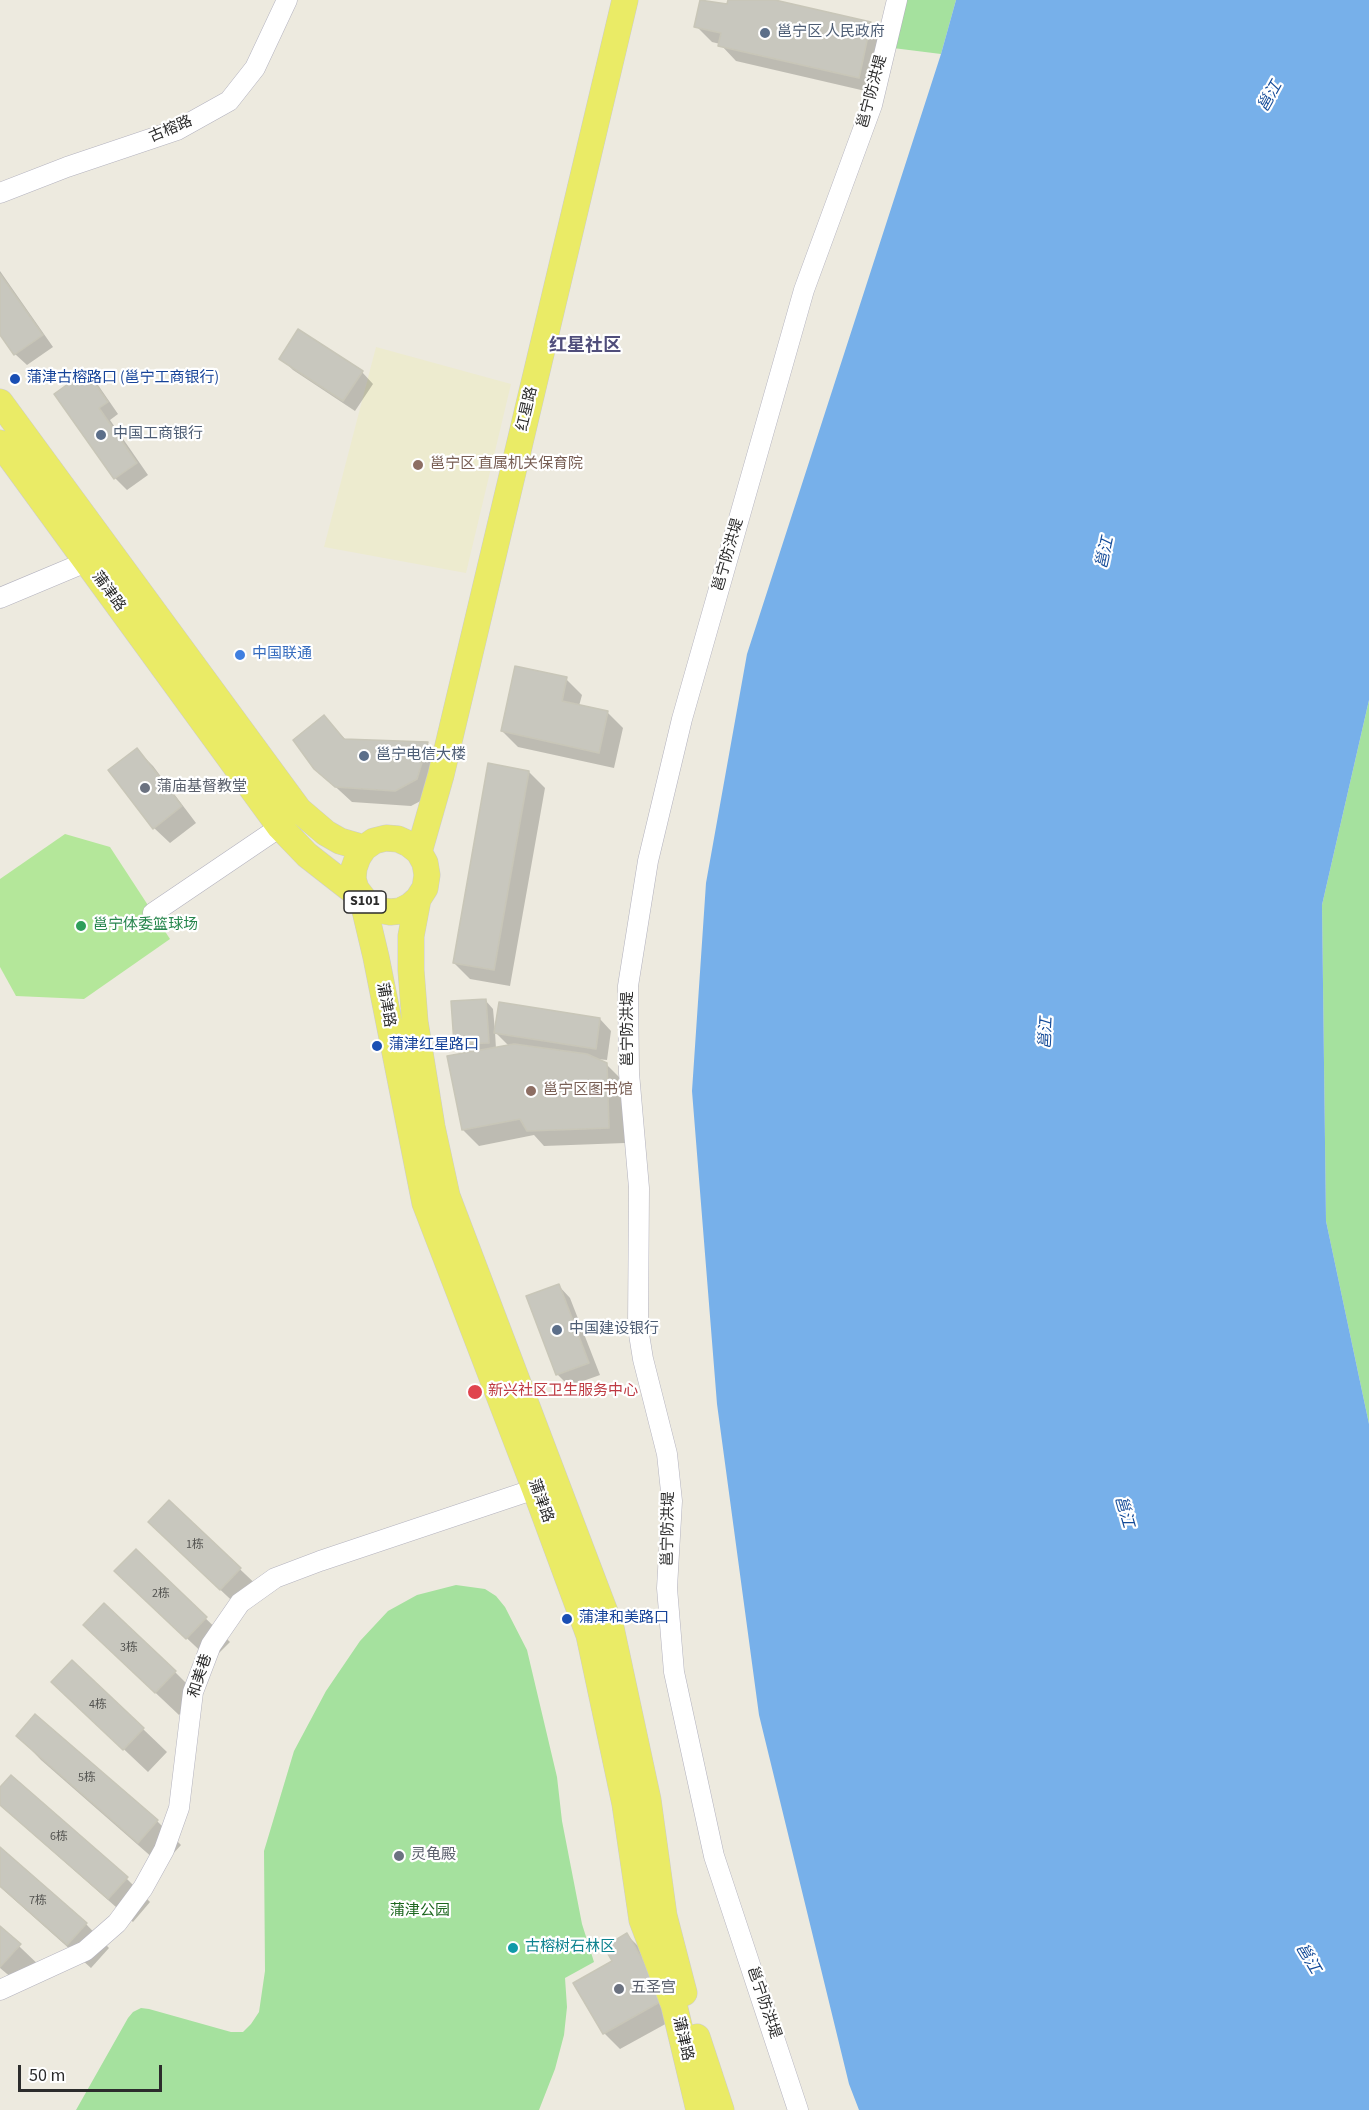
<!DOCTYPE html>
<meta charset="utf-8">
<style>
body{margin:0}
#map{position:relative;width:1369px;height:2110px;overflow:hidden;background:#edeadf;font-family:"Source Sans 3",sans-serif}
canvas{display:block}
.scale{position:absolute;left:18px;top:2065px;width:144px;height:27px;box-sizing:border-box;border:3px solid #2c2c2c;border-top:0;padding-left:8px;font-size:18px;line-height:21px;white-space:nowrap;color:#2c2c2c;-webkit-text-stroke:4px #fff;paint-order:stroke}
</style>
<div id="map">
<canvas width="1369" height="2110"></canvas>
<div class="scale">50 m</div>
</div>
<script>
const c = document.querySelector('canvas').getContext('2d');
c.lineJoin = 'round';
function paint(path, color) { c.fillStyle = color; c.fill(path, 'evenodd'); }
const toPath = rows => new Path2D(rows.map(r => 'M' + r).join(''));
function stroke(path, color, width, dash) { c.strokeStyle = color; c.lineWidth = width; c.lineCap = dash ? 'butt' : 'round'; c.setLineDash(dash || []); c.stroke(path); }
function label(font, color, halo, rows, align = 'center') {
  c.font = font + ' "Source Sans 3","Noto Sans SC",sans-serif'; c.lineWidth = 4.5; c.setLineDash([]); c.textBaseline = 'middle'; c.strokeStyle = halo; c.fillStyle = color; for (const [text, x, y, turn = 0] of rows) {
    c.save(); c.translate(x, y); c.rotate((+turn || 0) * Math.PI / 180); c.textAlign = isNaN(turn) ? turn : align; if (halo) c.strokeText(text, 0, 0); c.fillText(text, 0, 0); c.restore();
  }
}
const education = toPath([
 [376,347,511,384,466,573,324,547]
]);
const green = toPath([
 [897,0,956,0,941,54,885,47],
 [1369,700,1369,1424,1326,1221,1322,905],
 [456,1585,485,1589,496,1596,505,1607,527,1650,557,1777,562,1821,582,1924,594,1962,565,1978,567,2007,564,2035,555,2069,539,2110,76,2110,128,2018,133,2012,141,2008,149,2009,231,2032,243,2032,251,2024,259,2012,265,1971,264,1851,294,1751,326,1691,360,1641,388,1611,417,1595]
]);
const pitch = toPath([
 [65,834,110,847,170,939,84,999,16,996,0,967,0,879]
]);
const water = toPath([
 [956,0,1369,0,1369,700,1322,905,1326,1221,1369,1424,1369,2110,859,2110,849,2084,759,1715,717,1404,692,1091,706,883,747,654,941,54]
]);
const shadow = toPath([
 [702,0,728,6,729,0,768,0,870,23,886,39,874,93,736,61,720,44,712,42,696,26],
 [0,271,53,347,27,365,15,354,0,332],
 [281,358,362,372,373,384,355,411,293,370],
 [86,373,98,385,118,414,110,420,148,475,127,490,115,478,56,394],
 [566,679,582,695,579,706,607,712,623,728,614,768,518,747,502,731],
 [324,717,346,740,427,743,443,759,432,795,411,806,352,802,315,768],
 [137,750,153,766,196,823,170,843,154,828],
 [529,772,545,788,510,986,470,979,454,963],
 [486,1001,493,1009,495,1031,600,1019,611,1031,607,1060,597,1059,606,1064,622,1080,625,1143,544,1146,534,1135,479,1146,463,1130,473,1053,473,1051,463,1052,455,1044],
 [495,1032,509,1046,496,1049],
 [559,1286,570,1298,600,1375,569,1386,557,1374],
 [169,1502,264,1592,245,1613,174,1546],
 [136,1551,230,1642,211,1661,140,1594],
 [108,1648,175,1672,198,1695,179,1715],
 [77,1705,143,1729,167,1752,148,1772],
 [36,1716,157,1821,181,1845,162,1866,41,1760,18,1736],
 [0,1789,127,1879,150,1902,133,1922,17,1820,0,1804],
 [0,1849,86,1924,109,1948,91,1968,0,1887],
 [0,1928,43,1969,25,1989,0,1968],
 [627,1935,643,1951,680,2016,620,2049,604,2033,614,1962]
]);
const building = toPath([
 [700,0,727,4,728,0,775,0,871,22,859,78,718,46,721,33,694,27,700,0],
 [0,274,43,335,14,355,0,335,0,274],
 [298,329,363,371,343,401,279,359,298,329],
 [86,371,108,402,99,408,137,463,114,479,54,394,86,371],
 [515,666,567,677,562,701,608,711,599,753,501,731,515,666],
 [324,715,344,739,428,742,417,779,395,791,335,787,314,769,293,740,324,715],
 [137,748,182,806,153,829,108,770,137,748],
 [488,763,529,771,494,970,453,963,488,763],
 [486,999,489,1043,454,1044,451,1001,486,999],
 [499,1002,600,1018,596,1049,494,1033,499,1002],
 [514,1044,587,1054,607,1063,609,1128,527,1131,520,1119,462,1130,447,1056,514,1044],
 [559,1284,589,1363,556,1375,526,1296,559,1284],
 [169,1500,241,1568,220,1590,148,1522,169,1500],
 [136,1549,207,1617,186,1639,114,1571,136,1549],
 [104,1603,176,1671,155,1693,83,1625,104,1603],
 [72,1660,144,1728,123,1750,51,1682,72,1660],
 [35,1714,158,1820,138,1843,16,1736,35,1714],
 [11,1775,128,1877,108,1899,0,1805,0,1787,11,1775],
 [0,1847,87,1923,67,1945,0,1886,0,1847],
 [0,1926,21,1944,0,1967,0,1926],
 [627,1933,665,1999,603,2034,573,1983,612,1961,604,1947,627,1933]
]);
const minor = toPath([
 [0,193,67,167,177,130,229,101,255,68,287,0],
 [0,598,86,562],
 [153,913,280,827],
 [0,1990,85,1951,117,1923,143,1888,164,1850,179,1808,193,1692,211,1645,240,1603,275,1578,320,1561,535,1489],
 [798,2110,714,1856,674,1672,667,1588,672,1501,667,1454,643,1359,638,1328,639,1188,629,1073,628,986,648,861,682,719,804,290,872,105,897,0]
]);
const major = toPath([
 [0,402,299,810,326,833,340,841,364,848],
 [0,443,280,827,307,855,362,898,376,957,425,1203,535,1489,589,1635,625,1804,642,1920,674,2005,699,2110],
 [419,852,441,775,625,0],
 [418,899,410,906,400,911,390,912,379,910,369,906,356,889,353,879,354,868,358,857,364,848,374,841,386,838,398,839,409,844,419,852,425,863,427,875,425,888,418,899,411,936,411,970,415,1022,432,1127,447,1196,611,1628,648,1800,664,1916,684,1993],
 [697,2037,721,2110]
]);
const markers = [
 [765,33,6,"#5c6f8a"],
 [15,379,6,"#1a4fb4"],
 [101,435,6,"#5c6f8a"],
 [418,465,6,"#8d6e63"],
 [240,655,6,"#3f7fe0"],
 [364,756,6,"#5c6f8a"],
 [145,788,6,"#6b7280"],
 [81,926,6,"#2e9e5b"],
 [377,1046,6,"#1a4fb4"],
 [531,1091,6,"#8d6e63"],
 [557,1330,6,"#5c6f8a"],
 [475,1392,8,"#e0444e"],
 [567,1619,6,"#1a4fb4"],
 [399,1856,6,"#6b7280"],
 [513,1948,6,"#0f9aa8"],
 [619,1989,6,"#6b7280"]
];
const numberNames = [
 ["1栋",195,1545],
 ["2栋",161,1594],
 ["3栋",129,1648],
 ["4栋",98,1705],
 ["5栋",87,1778],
 ["6栋",59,1837],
 ["7栋",38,1901]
];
const shields = [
 [365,902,42]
];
const shieldNames = [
 ["S101",365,902]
];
const serviceNames = [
 ["邕宁区 人民政府",777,33],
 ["中国工商银行",113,435],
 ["邕宁电信大楼",376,756],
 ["中国建设银行",569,1330]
];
const streetNames = [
 ["邕宁防洪堤",873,92,-75],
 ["古榕路",171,130,-23],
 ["红星路",528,409,-77],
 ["邕宁防洪堤",729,555,-74],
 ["蒲津路",108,592,54],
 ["蒲津路",385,1005,80],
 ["邕宁防洪堤",629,1029,-90],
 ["蒲津路",540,1501,70],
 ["邕宁防洪堤",669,1529,-89],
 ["和美巷",201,1676,-72],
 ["邕宁防洪堤",763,2003,71],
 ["蒲津路",682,2039,77]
];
const transitNames = [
 ["蒲津古榕路口 (邕宁工商银行)",27,379],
 ["蒲津红星路口",389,1046],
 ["蒲津和美路口",579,1619]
];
const educationNames = [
 ["邕宁区 直属机关保育院",430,465],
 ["邕宁区图书馆",543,1091]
];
const shopNames = [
 ["中国联通",252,655]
];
const worshipNames = [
 ["蒲庙基督教堂",157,788],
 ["灵龟殿",411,1856],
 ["五圣宫",631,1989]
];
const leisureNames = [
 ["邕宁体委篮球场",93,926]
];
const healthNames = [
 ["新兴社区卫生服务中心",488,1392]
];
const parkNames = [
 ["蒲津公园",420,1912]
];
const cultureNames = [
 ["古榕树石林区",525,1948]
];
const waterNames = [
 ["邕江",1271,97,-61],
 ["邕江",1106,553,-78],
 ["邕江",1047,1033,-87],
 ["邕江",1123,1512,74],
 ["邕江",1307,1959,59]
];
const quarterNames = [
 ["红星社区",585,347]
];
paint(education, '#edebcf');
paint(green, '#a5e19e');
paint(pitch, '#b4e79a');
paint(water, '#77b0ea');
paint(shadow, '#0003');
paint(building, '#c8c7be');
stroke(building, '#c8c6b8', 1.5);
stroke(minor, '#b3b2be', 21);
stroke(major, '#ccc', 27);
stroke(minor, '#fff', 20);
stroke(major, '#eaeb66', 26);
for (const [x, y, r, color] of markers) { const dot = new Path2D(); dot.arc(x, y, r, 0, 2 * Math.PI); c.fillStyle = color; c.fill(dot); stroke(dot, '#fff', 2); }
label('12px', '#535350', null, numberNames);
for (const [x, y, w] of shields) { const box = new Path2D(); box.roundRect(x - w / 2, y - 11, w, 22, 4.5); c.fillStyle = '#fff'; c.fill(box); stroke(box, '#2c2c2c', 1.5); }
label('bold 14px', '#2c2c2c', null, shieldNames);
label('15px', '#4e5e75', '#fff', serviceNames, 'left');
label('15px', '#2c2c2c', '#fff', streetNames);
label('15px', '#164399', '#fff', transitNames, 'left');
label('15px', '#785e54', '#fff', educationNames, 'left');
label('15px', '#366cbe', '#fff', shopNames, 'left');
label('15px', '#5b616d', '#fff', worshipNames, 'left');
label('15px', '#27864d', '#fff', leisureNames, 'left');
label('15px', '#be3a42', '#fff', healthNames, 'left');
label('15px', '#1e6720', '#fff', parkNames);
label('15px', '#0d838f', '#fff', cultureNames, 'left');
label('italic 16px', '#144b98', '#fff', waterNames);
label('bold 18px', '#504e7b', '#fff', quarterNames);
</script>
